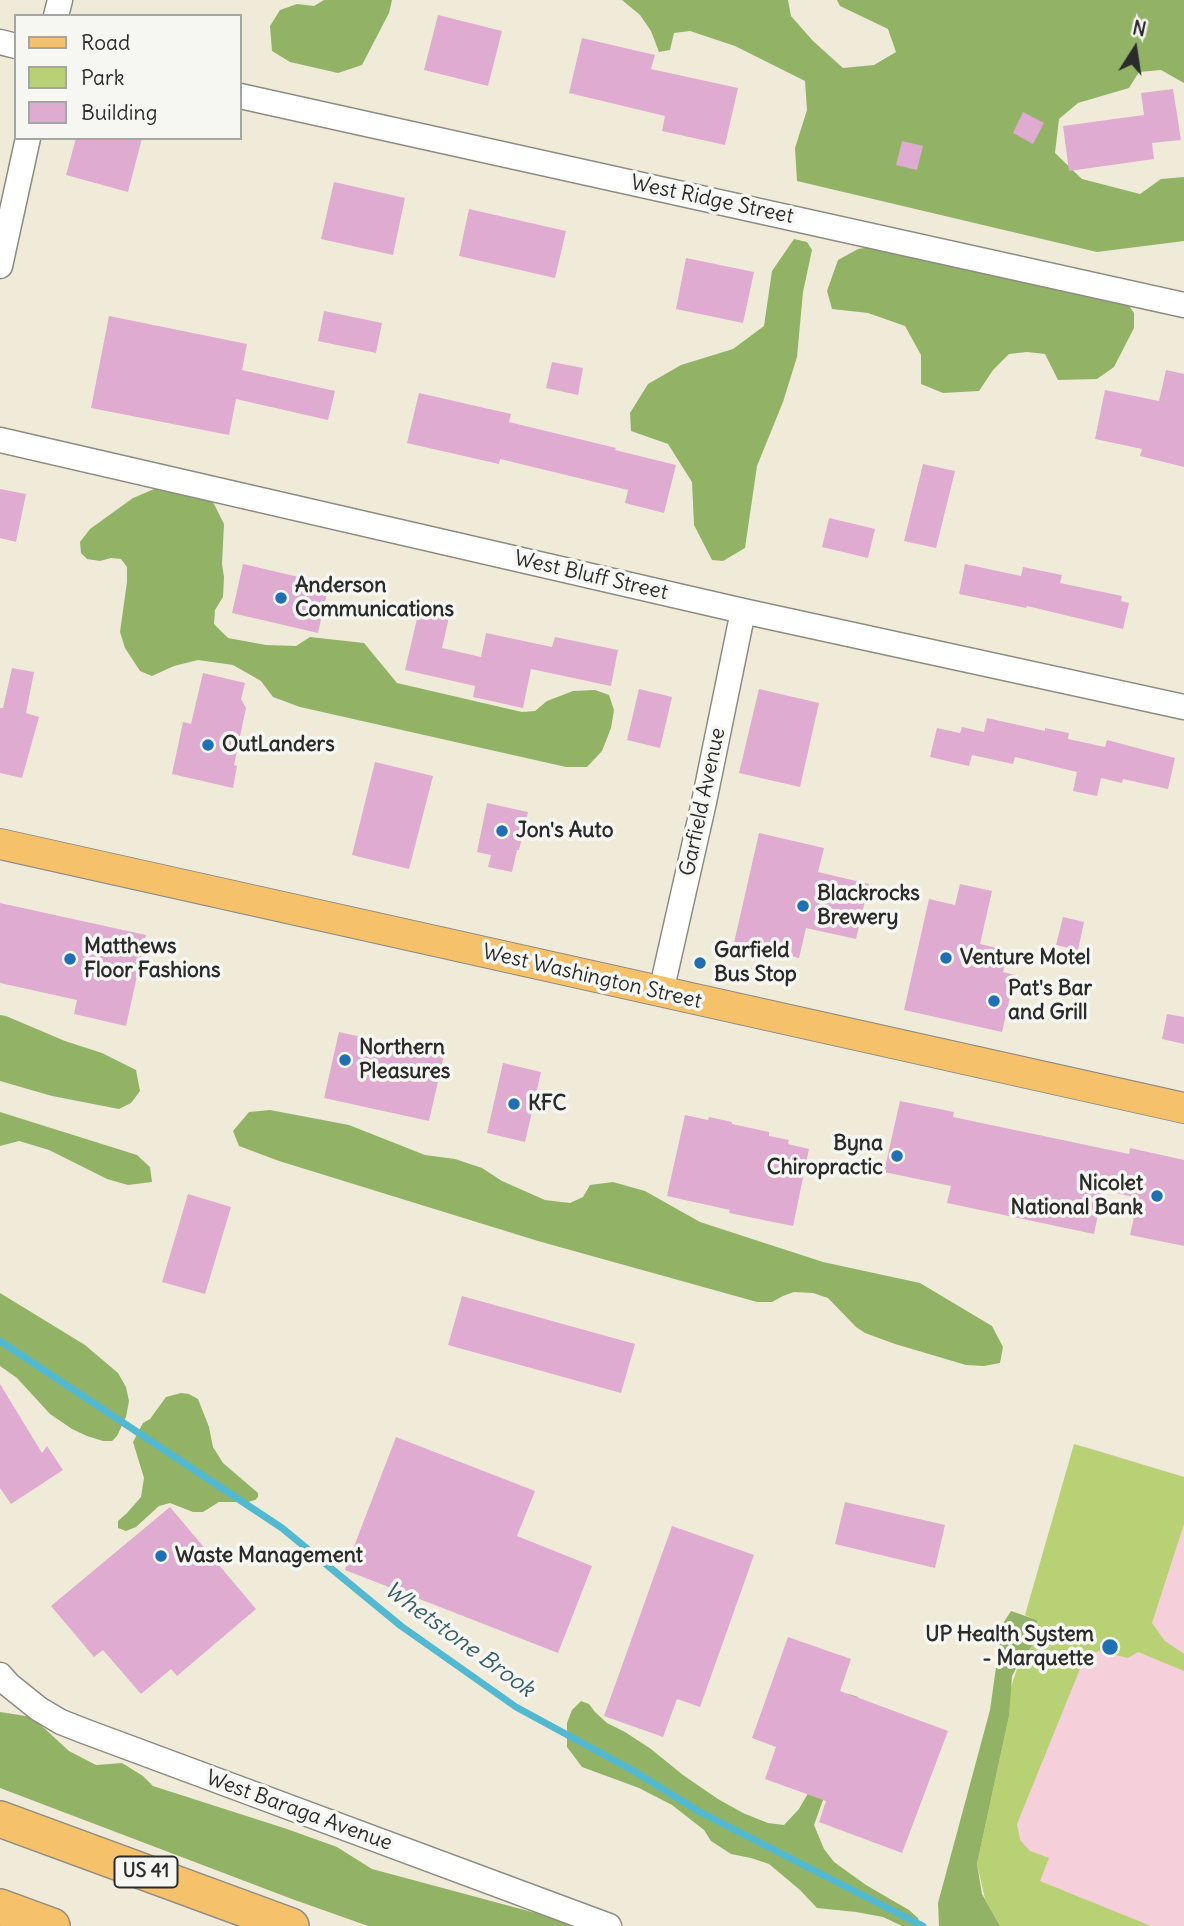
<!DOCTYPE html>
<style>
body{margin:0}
#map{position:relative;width:1184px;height:1926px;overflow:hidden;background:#f0ebd9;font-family:Delius,sans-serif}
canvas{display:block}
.legend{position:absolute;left:14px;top:14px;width:228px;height:126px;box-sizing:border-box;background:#f6f6f2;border:2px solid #a5a5a2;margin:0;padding:9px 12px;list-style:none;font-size:21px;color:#2b2b2b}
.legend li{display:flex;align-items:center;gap:14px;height:35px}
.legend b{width:35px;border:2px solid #a5a5a2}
.north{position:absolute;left:1100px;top:14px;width:70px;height:70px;-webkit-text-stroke:5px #f6f6f2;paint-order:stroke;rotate:12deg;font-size:19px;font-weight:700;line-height:28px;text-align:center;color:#2b2b2b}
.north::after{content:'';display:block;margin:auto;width:24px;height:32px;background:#2b2b2b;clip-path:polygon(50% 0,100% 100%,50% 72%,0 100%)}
</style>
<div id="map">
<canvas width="1184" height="1926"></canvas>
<ul class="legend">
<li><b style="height:9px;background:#f5c16b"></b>Road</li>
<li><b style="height:19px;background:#b9d175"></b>Park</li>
<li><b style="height:19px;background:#e0abd1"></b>Building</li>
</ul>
<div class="north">N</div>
</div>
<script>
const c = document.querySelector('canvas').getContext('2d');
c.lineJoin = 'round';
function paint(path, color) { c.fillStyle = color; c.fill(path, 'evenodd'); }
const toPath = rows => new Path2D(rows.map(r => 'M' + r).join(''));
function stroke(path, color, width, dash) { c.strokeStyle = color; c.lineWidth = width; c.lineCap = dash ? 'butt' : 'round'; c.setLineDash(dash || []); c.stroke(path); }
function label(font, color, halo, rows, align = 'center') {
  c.font = font + ' Delius,sans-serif'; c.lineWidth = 7; c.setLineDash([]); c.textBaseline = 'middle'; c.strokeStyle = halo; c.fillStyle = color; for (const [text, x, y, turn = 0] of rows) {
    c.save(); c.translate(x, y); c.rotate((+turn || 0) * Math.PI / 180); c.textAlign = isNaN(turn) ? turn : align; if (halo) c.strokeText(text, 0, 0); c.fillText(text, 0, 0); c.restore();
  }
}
const built = toPath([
 [1083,1446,1184,1477,1184,1926,1000,1926,985,1899,987,1851]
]);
const green = toPath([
 [1074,1444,1184,1477,1184,1524,1152,1623,1165,1641,1184,1654,1184,1671,1138,1652,1128,1658,1098,1651,1084,1659,1017,1824,1020,1840,1030,1851,1049,1858,1040,1881,1151,1926,1000,1926,985,1899,977,1864,1009,1716,1010,1690,1019,1663,1030,1649,1036,1620,1025,1615]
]);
const forest = toPath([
 [324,0,392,0,389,13,362,65,338,73,290,62,272,51,270,26,280,10,297,4,314,6],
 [622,0,788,0,791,16,813,41,843,68,874,65,896,52,888,29,840,6,837,0,1184,0,1184,83,1161,70,1139,72,1129,88,1078,103,1059,119,1055,153,1082,179,1140,194,1161,179,1184,177,1184,241,1097,252,797,181,795,148,807,110,805,81,735,46,690,31,674,33,670,50,659,52,651,31,640,15],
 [794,239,807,242,812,250,803,292,797,357,783,402,757,466,745,548,723,561,712,560,694,525,692,482,668,444,631,431,630,413,648,384,681,365,733,349,764,326,772,271],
 [877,246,1128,304,1134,313,1134,328,1114,367,1097,379,1058,380,1045,354,1027,352,1009,354,993,370,979,391,943,393,921,384,921,355,905,326,868,313,832,309,827,291,838,260,858,249],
 [159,487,211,498,224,524,222,564,224,577,223,597,215,610,214,624,228,638,266,645,296,646,310,637,364,643,397,683,522,712,535,711,547,701,573,691,595,690,609,695,614,710,611,728,602,751,587,767,566,767,300,707,273,697,261,681,233,665,198,660,174,666,152,676,140,671,125,648,120,632,127,582,127,567,121,559,111,558,100,561,87,559,81,553,80,542,90,529,133,498],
 [0,1015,6,1016,65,1041,102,1053,136,1070,140,1091,131,1103,119,1109,52,1096,0,1081],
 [270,1110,349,1125,425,1155,455,1159,482,1168,502,1181,545,1200,570,1203,583,1197,590,1185,613,1182,645,1191,700,1222,823,1262,920,1283,992,1326,1003,1347,1000,1363,984,1366,966,1365,895,1344,865,1333,856,1327,828,1298,813,1293,794,1292,783,1296,772,1302,757,1302,538,1241,279,1161,239,1146,233,1131,249,1112],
 [0,1112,137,1155,150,1167,152,1182,128,1185,107,1179,49,1150,19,1141,0,1146],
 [0,1293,85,1345,118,1373,126,1387,129,1401,126,1417,117,1436,112,1441,103,1441,87,1436,72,1429,50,1414,17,1378,0,1366],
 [181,1393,189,1394,198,1399,209,1427,213,1447,223,1463,258,1493,258,1497,255,1500,248,1502,219,1502,203,1512,193,1512,170,1503,159,1506,136,1527,126,1531,118,1528,118,1521,127,1513,141,1497,144,1478,133,1442,143,1423,150,1419,166,1397],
 [1011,1611,1037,1620,1037,1634,1030,1649,1019,1663,1012,1676,1009,1716,977,1864,982,1894,1000,1926,939,1926,938,1903,990,1710,1002,1625],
 [849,1694,858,1697,858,1703,814,1825,824,1849,834,1862,866,1885,909,1910,918,1918,920,1926,902,1926,883,1917,856,1912,817,1908,800,1890,769,1864,751,1858,731,1854,711,1841,704,1830,672,1805,639,1788,582,1767,567,1747,567,1723,572,1710,581,1701,589,1704,595,1712,607,1723,625,1732,651,1749,683,1775,718,1799,743,1813,768,1823,784,1825,799,1809,811,1788,843,1700],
 [0,1712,32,1717,69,1751,96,1765,122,1763,143,1776,153,1786,287,1829,337,1847,372,1869,573,1923,576,1926,368,1926,292,1899,0,1788]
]);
const stream = toPath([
 [0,1341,282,1528,401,1626,516,1707,632,1770,700,1812,923,1926]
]);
const building = toPath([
 [438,15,502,31,488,86,424,70],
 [582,38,655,55,651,69,738,88,725,145,662,131,665,116,569,93],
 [1173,89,1181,140,1152,143,1154,159,1069,171,1063,126,1144,115,1141,93],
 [1023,112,1044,123,1033,144,1013,133],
 [76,138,142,138,128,192,66,175],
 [902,141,923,146,917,170,896,165],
 [334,182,405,198,393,255,321,239],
 [469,209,566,231,555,278,459,256],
 [686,258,754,272,743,323,676,309],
 [324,311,382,323,376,353,318,341],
 [109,316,247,344,242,370,335,391,328,420,236,399,229,435,91,408],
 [552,362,583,368,578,395,546,388],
 [1166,370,1184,374,1184,467,1140,456,1142,449,1095,439,1105,390,1159,401],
 [419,393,511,414,509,422,616,448,615,450,676,465,664,513,625,503,628,490,500,459,499,464,407,443],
 [923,464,955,471,936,548,904,541],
 [0,489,26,494,16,542,0,538],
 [829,518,875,529,868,558,822,547],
 [243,564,329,584,318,633,232,613],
 [965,564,1021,576,1023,567,1062,575,1060,583,1122,596,1121,601,1129,603,1123,629,1027,606,1026,608,959,594],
 [420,606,450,613,442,648,481,657,486,633,552,647,555,637,618,650,611,686,531,669,523,708,473,697,475,686,405,670],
 [12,668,34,672,26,713,39,717,22,778,0,773,0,708,3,708],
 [203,673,245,683,241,699,246,708,234,765,237,766,233,788,172,774,183,722,191,724],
 [639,689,672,697,660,748,627,740],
 [759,689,819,703,800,787,739,773],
 [987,718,1045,731,1045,728,1069,733,1068,739,1105,747,1107,740,1175,758,1168,789,1123,779,1122,783,1101,778,1097,796,1073,791,1077,772,1015,757,1013,764,972,755,969,766,930,757,937,728,960,733,962,727,984,732],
 [375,762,433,776,409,869,352,855],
 [487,803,528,812,519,850,517,850,512,872,488,867,491,855,477,852],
 [759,833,824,848,818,872,869,884,856,939,806,928,799,958,734,943],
 [960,884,992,891,980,944,1006,950,1004,959,1006,960,1003,972,1015,975,1002,1032,904,1010,929,899,955,905],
 [0,903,146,935,126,1026,74,1014,77,1000,0,983],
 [1063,917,1084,922,1078,950,1056,945],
 [1167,1014,1184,1017,1184,1044,1162,1039],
 [339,1032,444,1055,429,1121,324,1098],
 [503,1063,541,1072,525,1142,487,1133],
 [900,1101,954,1112,953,1117,1129,1154,1130,1148,1184,1160,1184,1246,1130,1235,1138,1198,1103,1190,1094,1234,947,1203,951,1186,884,1172],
 [685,1115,708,1120,709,1117,732,1122,732,1124,769,1132,769,1136,789,1140,788,1144,809,1149,793,1226,729,1213,730,1210,667,1196],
 [188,1194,231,1207,205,1294,162,1282],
 [462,1296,635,1344,621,1393,448,1345],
 [0,1384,42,1453,47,1446,63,1470,11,1504,0,1488],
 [396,1437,535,1491,517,1536,592,1566,558,1653,345,1570],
 [845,1502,945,1525,935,1568,835,1544],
 [170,1507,256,1609,177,1676,171,1669,141,1694,103,1650,94,1657,51,1606],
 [672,1526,754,1555,700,1707,677,1699,663,1737,604,1716],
 [788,1637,851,1659,840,1691,948,1731,902,1853,819,1822,826,1801,765,1779,776,1747,752,1738]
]);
const minor = toPath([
 [56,16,60,0],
 [0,42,16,46],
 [240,96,1184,305],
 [0,266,28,138],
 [0,440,743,611,1184,707],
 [661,992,704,802,743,611],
 [0,1675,9,1685,39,1709,61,1722,84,1731,609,1926]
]);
const major = toPath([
 [0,844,1184,1108]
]);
const highway = toPath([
 [0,1819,291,1926],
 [0,1907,52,1926]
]);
const markers = [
 [281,598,7,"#1f6fb2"],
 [208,745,7,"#1f6fb2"],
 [502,831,7,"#1f6fb2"],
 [803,906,7,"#1f6fb2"],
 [946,958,7,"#1f6fb2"],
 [70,959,7,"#1f6fb2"],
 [700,963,7,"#1f6fb2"],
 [994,1001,7,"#1f6fb2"],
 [345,1060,7,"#1f6fb2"],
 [514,1104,7,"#1f6fb2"],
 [897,1156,7,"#1f6fb2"],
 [1157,1196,7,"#1f6fb2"],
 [161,1556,7,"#1f6fb2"],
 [1110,1647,9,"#1f6fb2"]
];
const shields = [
 [146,1872,63]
];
const shieldNames = [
 ["US 41",146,1872]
];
const streetNames = [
 ["West Ridge Street",712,200,12],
 ["West Bluff Street",591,576,13],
 ["Garfield Avenue",703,802,-78],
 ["West Washington Street",592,977,13],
 ["West Baraga Avenue",299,1811,20]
];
const poiNames = [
 ["Anderson",295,586],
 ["Communications",295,610],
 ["OutLanders",222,745],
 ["Jon's Auto",516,831],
 ["Blackrocks",817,894],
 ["Brewery",817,918],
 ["Matthews",84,947],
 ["Floor Fashions",84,971],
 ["Garfield",714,951],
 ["Bus Stop",714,975],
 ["Venture Motel",960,958],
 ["Pat's Bar",1008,989],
 ["and Grill",1008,1013],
 ["Northern",359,1048],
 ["Pleasures",359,1072],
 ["KFC",528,1104],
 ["Byna",883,1144,"right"],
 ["Chiropractic",883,1168,"right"],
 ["Nicolet",1143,1184,"right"],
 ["National Bank",1143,1208,"right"],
 ["Waste Management",175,1556],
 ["UP Health System",1094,1635,"right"],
 ["- Marquette",1094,1659,"right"]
];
const waterNames = [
 ["Whetstone Brook",459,1640,36]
];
paint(built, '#f5cfda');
paint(green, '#b9d175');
paint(forest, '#92b366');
stroke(stream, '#53b9d1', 7);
paint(building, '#e0abd1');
stroke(minor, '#8e8b82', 27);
stroke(major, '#8e8b82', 32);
stroke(highway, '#8e8b82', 38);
stroke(minor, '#fff', 24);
stroke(major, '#f5c16b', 30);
stroke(highway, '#f5c16b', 35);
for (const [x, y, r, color] of markers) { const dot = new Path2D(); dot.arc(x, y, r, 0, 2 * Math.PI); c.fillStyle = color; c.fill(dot); stroke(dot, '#f6f6f2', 2.5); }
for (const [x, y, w] of shields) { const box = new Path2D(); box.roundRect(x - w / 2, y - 15.5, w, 31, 5); c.fillStyle = '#f6f6f2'; c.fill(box); stroke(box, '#2b2b2b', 2); }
label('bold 19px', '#2b2b2b', null, shieldNames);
label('21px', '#2b2b2b', '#f6f6f2', streetNames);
label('bold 21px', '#2b2b2b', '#f6f6f2', poiNames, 'left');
label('italic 23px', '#395d65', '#f6f6f2', waterNames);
</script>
